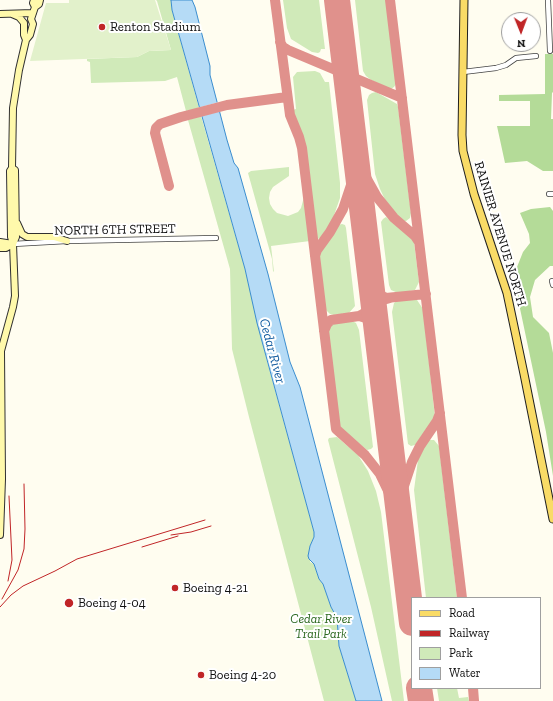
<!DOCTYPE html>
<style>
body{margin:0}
#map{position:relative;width:553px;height:701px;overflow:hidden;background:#fffdf0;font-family:"Zilla Slab",serif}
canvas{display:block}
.legend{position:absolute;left:411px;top:597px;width:130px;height:92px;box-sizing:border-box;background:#fff;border:1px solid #9f9f9f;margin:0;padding:5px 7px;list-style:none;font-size:12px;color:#0f0f0f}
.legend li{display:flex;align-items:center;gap:8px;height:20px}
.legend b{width:20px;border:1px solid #9f9f9f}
.north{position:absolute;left:501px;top:12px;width:40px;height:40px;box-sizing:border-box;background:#fff;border:1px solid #9f9f9f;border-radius:50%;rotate:179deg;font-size:11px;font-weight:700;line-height:16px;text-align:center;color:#0f0f0f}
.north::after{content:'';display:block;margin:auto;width:14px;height:18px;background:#c02527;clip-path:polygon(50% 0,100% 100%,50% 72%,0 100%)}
</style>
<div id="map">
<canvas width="553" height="701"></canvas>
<ul class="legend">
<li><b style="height:5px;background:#f9db66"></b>Road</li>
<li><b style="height:5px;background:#c02527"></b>Railway</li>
<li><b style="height:11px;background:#d0eab9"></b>Park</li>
<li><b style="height:11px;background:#b5dbf6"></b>Water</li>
</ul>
<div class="north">N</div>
</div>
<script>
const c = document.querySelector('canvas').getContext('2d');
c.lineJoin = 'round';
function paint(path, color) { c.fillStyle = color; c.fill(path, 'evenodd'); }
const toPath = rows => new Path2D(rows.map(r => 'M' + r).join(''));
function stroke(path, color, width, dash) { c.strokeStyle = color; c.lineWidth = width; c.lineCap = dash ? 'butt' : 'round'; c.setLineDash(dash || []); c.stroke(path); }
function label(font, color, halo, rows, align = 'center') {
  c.font = font + ' "Zilla Slab",serif'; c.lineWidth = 4; c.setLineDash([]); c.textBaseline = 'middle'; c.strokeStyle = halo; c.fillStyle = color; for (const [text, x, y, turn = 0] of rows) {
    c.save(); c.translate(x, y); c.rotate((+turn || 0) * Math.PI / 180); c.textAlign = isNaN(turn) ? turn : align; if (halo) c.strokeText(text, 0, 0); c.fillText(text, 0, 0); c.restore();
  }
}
const green = toPath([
 [156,0,171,0,172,10,199,108,186,111,177,77,165,81,91,83,90,62,87,61,87,59,137,57,149,51,171,50,157,1],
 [283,0,319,0,325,49,321,49,320,52,318,53,312,52,291,39,287,28],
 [355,0,386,0,396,84,394,87,391,89,371,80,366,76,363,71],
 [315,71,320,73,325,82,329,82,340,183,340,198,332,221,321,237,318,239,315,235,306,152,292,110,296,109,293,77,297,72],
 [376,92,397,104,398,107,411,213,410,218,406,221,402,221,389,208,380,189,375,174,367,100,369,95,372,93],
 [201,116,245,269,267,361,314,532,314,537,310,546,310,562,314,564,319,579,323,584,331,607,337,618,339,646,356,701,324,701,249,417,232,349,230,269,188,120],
 [289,167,289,176,273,187,270,192,269,198,270,204,273,209,277,213,288,216,298,212,301,208,304,197,305,197,310,241,271,246,274,272,273,271,272,259,248,173,251,171],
 [386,217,410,237,414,242,419,282,415,290,398,293,391,290,389,285,381,222,383,219],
 [342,224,345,225,346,228,355,306,349,313,334,315,330,314,324,308,318,257,320,251,338,225],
 [413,299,417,300,423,309,435,417,415,445,411,446,408,444,392,312,394,303,397,301],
 [348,320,352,321,356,323,359,330,373,447,371,449,367,450,339,427,337,423,327,327,334,322],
 [337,437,358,455,368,471,376,491,381,512,404,701,392,701,371,607,328,440,329,438],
 [429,440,434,440,439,446,457,598,426,598,414,490,418,460,422,449,426,443],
 [437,688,457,688,459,698,468,697,469,701,439,701]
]);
const forest = toPath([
 [545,54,553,54,553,92,552,93,551,119,553,119,553,171,543,171,527,161,505,163,497,126,530,126,530,101,499,101,499,95,545,94],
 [550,207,553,211,553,266,550,266,535,280,530,297,533,317,549,333,553,353,553,476,546,432,518,299,515,272,523,252,530,243,529,234,520,213,531,209]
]);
const pitch = toPath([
 [69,0,155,0,171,50,149,51,137,57,30,61,46,3,69,3]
]);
const water = toPath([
 [171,0,192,0,195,7,210,66,210,75,227,140,234,163,238,168,268,274,290,362,300,387,312,433,382,701,356,701,339,646,337,618,331,607,323,584,319,579,314,564,309,559,308,556,310,546,314,537,314,532,257,323,245,269,172,10,171,0]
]);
const pier = toPath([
 [219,102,221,111,199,117,197,108]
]);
const taxiway = toPath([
 [275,0,290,115,299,137,302,148,336,429,365,455,380,474,393,501,400,525],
 [390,0,462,598],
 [280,42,283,47,288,50,402,98],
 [355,144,363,172,377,197,394,218,415,236,419,242],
 [169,186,155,133,156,128,160,124,181,117,227,105,287,97],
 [315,256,317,250,330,232,343,209,351,185,353,172,354,154],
 [371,280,375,291,382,296,386,298,426,294],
 [359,316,363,314,368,310,372,303,373,297],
 [375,318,378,306,383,300,390,298],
 [324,331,327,324,331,320,359,316,369,319,376,329],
 [401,517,403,489,412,462,420,446,437,421,440,413],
 [473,688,474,701]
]);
const runway = toPath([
 [337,0,412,623],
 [419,688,421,701]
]);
const street = toPath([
 [548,0,550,51],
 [463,72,496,68,506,65,516,58,536,56],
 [549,194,553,194],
 [13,244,67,241,216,238],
 [552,281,553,285]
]);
const secondary = toPath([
 [35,7,39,4,40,0],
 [0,14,33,13],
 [12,14,19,17,24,23,24,35,26,40],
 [12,168,10,171,11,237,13,244],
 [17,223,22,234,27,237,54,237,67,241],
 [0,242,13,244],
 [0,248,6,248,13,244],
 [0,535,2,479,1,351,13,307,15,296,13,244,16,237,15,170,12,168,13,108,19,70,26,40,30,35,33,24,31,19,35,7,33,3,34,0]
]);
const primary = toPath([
 [464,0,462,135,463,151,474,194,507,293,524,374,553,519]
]);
const rail = toPath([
 [171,535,191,532,211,526],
 [142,547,178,536],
 [8,581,12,560,9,496],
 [2,599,18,570,24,549,25,529,24,484],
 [0,607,11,595,23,586,55,571,77,559,205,520]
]);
const markers = [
 [102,27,4,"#c02527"],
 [175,588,4,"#c02527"],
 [69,603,5,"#c02527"],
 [201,675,4,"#c02527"]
];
const poiNames = [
 ["Renton Stadium",110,27],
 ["Boeing 4-21",183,588],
 ["Boeing 4-04",78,603],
 ["Boeing 4-20",209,675]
];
const streetNames = [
 ["NORTH 6TH STREET",115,230,-1],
 ["RAINIER AVENUE NORTH",500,234,73]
];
const parkNames = [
 ["Cedar River",321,619],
 ["Trail Park",321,634]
];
const waterNames = [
 ["Cedar River",272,351,75]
];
paint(green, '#d0eab9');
paint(forest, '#b4db98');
paint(pitch, '#e2f1cb');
paint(water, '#b5dbf6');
stroke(water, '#3b8dce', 1);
paint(pier, '#fffdf0');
stroke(taxiway, '#e0918c', 10);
stroke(runway, '#e0918c', 26);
stroke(street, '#424242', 6);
stroke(secondary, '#313131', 8);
stroke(primary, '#202020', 9);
stroke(street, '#fff', 4.5);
stroke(secondary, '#fff9ab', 6);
stroke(primary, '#f9db66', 7);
stroke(rail, '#c02527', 1);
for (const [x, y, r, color] of markers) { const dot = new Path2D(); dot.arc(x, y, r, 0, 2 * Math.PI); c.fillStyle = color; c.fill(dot); stroke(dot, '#fff', 1.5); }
label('13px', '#0f0f0f', '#fff', poiNames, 'left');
label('13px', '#0f0f0f', '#fff', streetNames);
label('italic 13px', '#2a671e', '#fff', parkNames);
label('italic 14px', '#175fa1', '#fff', waterNames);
</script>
